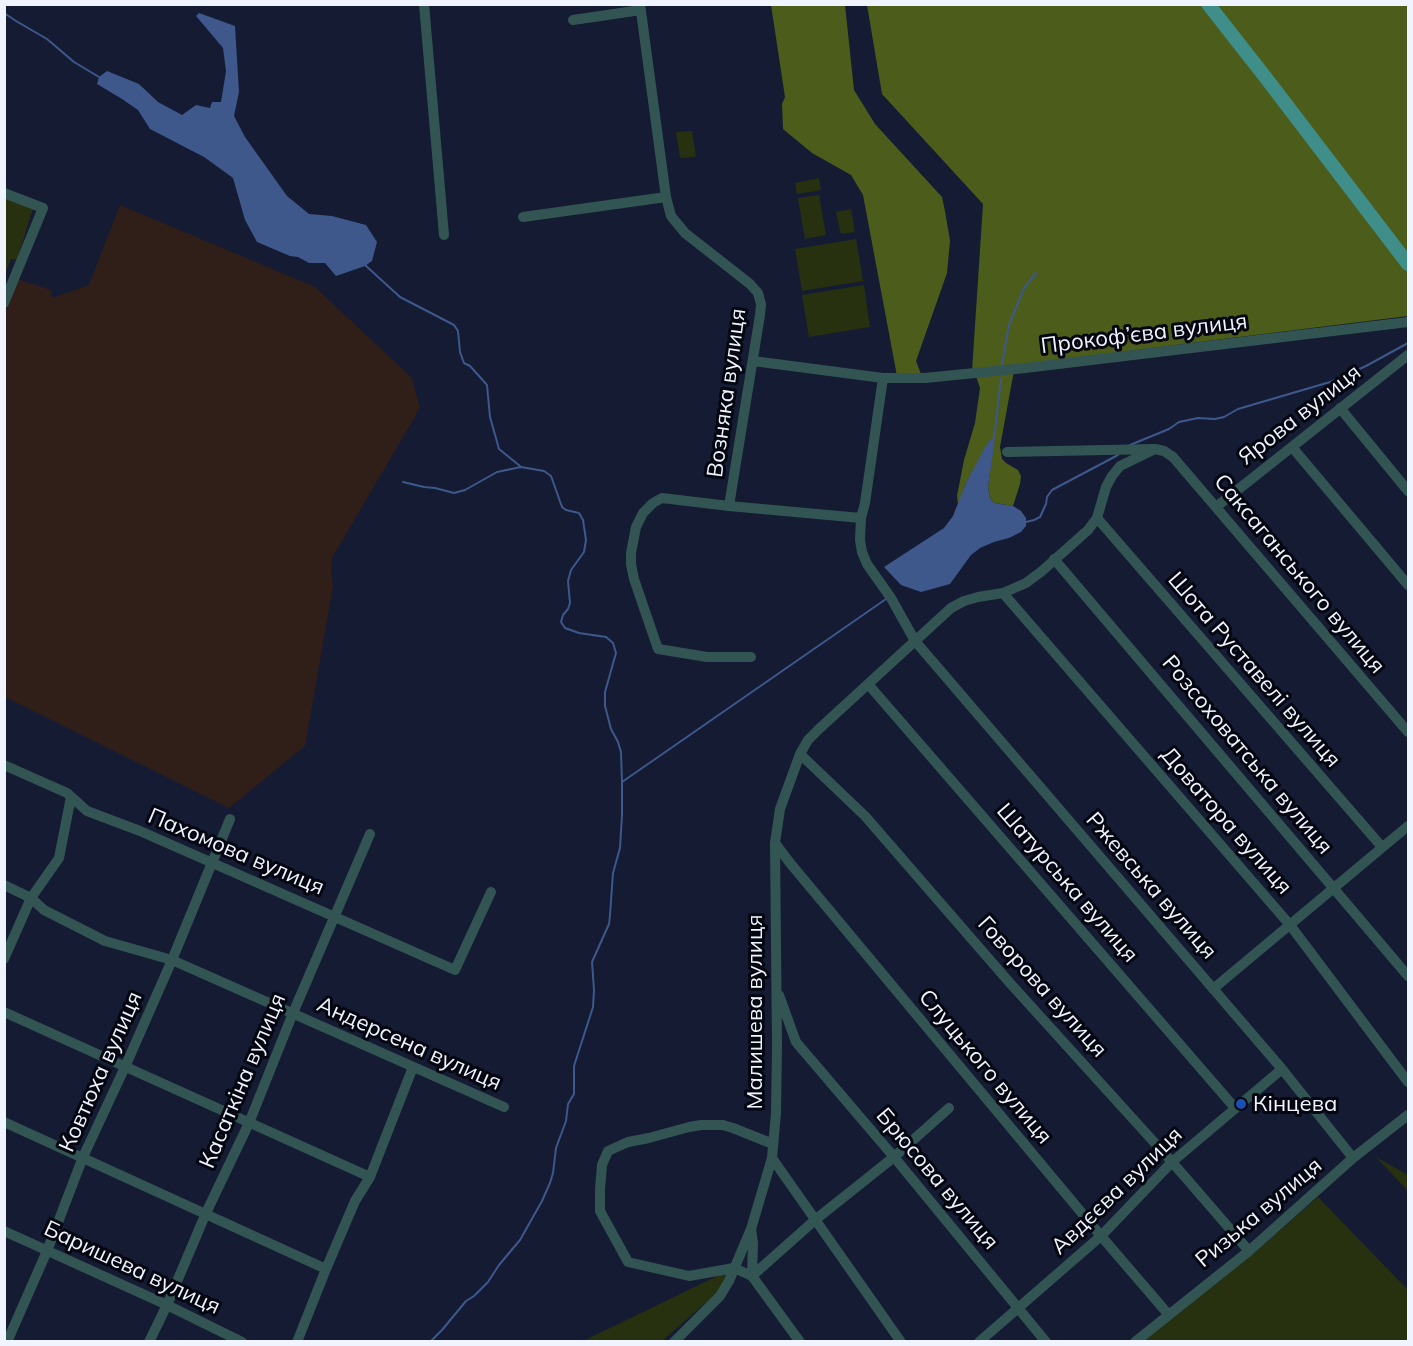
<!DOCTYPE html>
<meta charset="utf-8">
<style>
body{margin:0}
#map{position:relative;width:1413px;height:1346px;overflow:hidden;background:#141b33;font-family:Mulish,sans-serif}
canvas{display:block}
.frame{position:absolute;inset:0;border:6px solid #f0f4fe;pointer-events:none}
</style>
<div id="map">
<canvas width="1413" height="1346"></canvas>
<div class="frame"></div>
</div>
<script>
const c = document.querySelector('canvas').getContext('2d');
c.lineJoin = 'round';
function paint(path, color) { c.fillStyle = color; c.fill(path, 'evenodd'); }
const toPath = rows => new Path2D(rows.map(r => 'M' + r).join(''));
function stroke(path, color, width, dash) { c.strokeStyle = color; c.lineWidth = width; c.lineCap = dash ? 'butt' : 'round'; c.setLineDash(dash || []); c.stroke(path); }
function label(font, color, halo, rows, align = 'center') {
  c.font = font + ' Mulish,sans-serif'; c.lineWidth = 6; c.setLineDash([]); c.textBaseline = 'middle'; c.strokeStyle = halo; c.fillStyle = color; for (const [text, x, y, turn = 0] of rows) {
    c.save(); c.translate(x, y); c.rotate((+turn || 0) * Math.PI / 180); c.textAlign = isNaN(turn) ? turn : align; if (halo) c.strokeText(text, 0, 0); c.fillText(text, 0, 0); c.restore();
  }
}
const industrial = toPath([
 [120,205,315,287,412,378,420,408,332,558,331,569,333,586,305,746,229,808,5,697,4,316,17,279,51,290,52,298,89,285]
]);
const green = toPath([
 [692,131,696,157,680,158,676,132],
 [819,178,821,190,797,194,795,183],
 [819,195,826,235,805,239,798,198],
 [5,197,33,208,17,260,11,259,5,274],
 [851,209,855,232,841,234,836,212],
 [856,239,863,281,802,291,795,249],
 [864,285,870,327,809,337,802,295],
 [1376,1157,1408,1175,1408,1191],
 [1318,1197,1408,1290,1408,1341,1143,1342,1252,1255],
 [734,1268,718,1292,662,1341,581,1342]
]);
const forest = toPath([
 [771,5,845,5,854,90,875,124,942,197,945,211,950,241,947,273,916,361,921,374,897,376,863,195,851,175,812,153,783,129,782,104,785,97],
 [867,5,1408,5,1408,316,1015,365,1000,447,1002,459,1006,463,1018,470,1021,476,1020,484,1013,506,994,503,990,498,988,487,994,439,973,471,966,483,958,505,957,496,964,460,975,423,980,388,976,376,972,371,983,204,882,94]
]);
const water = toPath([
 [199,13,235,26,239,92,234,116,245,137,287,196,309,214,332,216,366,225,377,242,372,261,365,266,336,276,325,263,309,263,298,257,290,256,257,242,245,220,233,178,204,157,150,129,138,110,122,99,97,84,99,77,107,71,139,84,158,102,182,115,196,105,210,108,212,102,221,102,226,71,223,48,196,16],
 [995,438,988,487,990,498,994,503,1013,506,1021,511,1026,518,1026,526,1021,532,1009,538,994,542,980,548,971,555,950,584,921,592,901,585,884,567,944,528,953,516,966,483,984,449,990,440]
]);
const stream = toPath([
 [4,13,16,21,47,39,74,62,99,77],
 [365,265,400,297,454,325,458,331,460,352,464,363,470,366,487,385,490,417,499,449,520,466],
 [1002,364,1009,325,1024,288,1037,272],
 [994,439,1001,379],
 [1130,445,1169,429,1179,422,1198,418,1215,419,1224,417,1238,409,1330,382,1366,366,1408,343],
 [403,482,424,487,435,488,454,493,465,490,497,472,521,467,544,471,551,476,562,507,566,510,579,513,583,520,586,540,584,552,571,570,568,581,570,603,568,609,563,615,561,622,565,628,579,633,606,637,613,643,616,653,605,692,605,706,611,729,618,742,621,752,622,782,622,815,620,848,613,873,610,915,609,924,592,962,594,990,593,1007,574,1066,574,1094,568,1104,566,1121,556,1148,553,1173,550,1183,542,1201,520,1240,499,1265,488,1282,474,1296,466,1301,442,1330,430,1342],
 [1026,522,1034,520,1040,517,1046,504,1047,497,1052,490,1118,455],
 [622,782,886,599]
]);
const minor = toPath([
 [424,4,444,235],
 [640,4,666,197,671,216,685,233,750,284,758,293,761,304,760,315,729,506],
 [573,20,641,10],
 [4,193,43,208,4,303],
 [523,217,666,197],
 [753,361,883,378,925,378,1025,368,1408,322],
 [883,378,865,503,861,518,860,540,862,552,867,564,891,598,915,641,1282,1069,1353,1158],
 [1340,408,1408,491],
 [1292,447,1408,585],
 [1007,452,1155,449,1164,451,1173,457,1408,732],
 [1216,507,1408,355],
 [1097,518,1382,847],
 [1054,559,1408,976],
 [1003,593,1290,925,1408,1082],
 [751,657,707,657,658,649,634,579,631,564,631,553,636,527,643,513,653,503,662,498,729,506,861,518],
 [868,684,1235,1108],
 [800,754,865,816,1009,982,1172,1162,1249,1251],
 [4,765,67,793,87,811,140,831,455,970,491,892],
 [775,843,790,863,1101,1236,1168,1314],
 [4,885,31,898,44,910,105,941,172,960,504,1107],
 [4,959,31,898,59,858,71,797],
 [1213,989,1408,826],
 [779,995,796,1042,894,1157,1046,1342],
 [4,1012,370,1177],
 [4,1122,326,1269],
 [772,1158,901,1342],
 [751,1229,753,1243,752,1276],
 [4,1231,167,1305,242,1342],
 [734,1268,689,1276,628,1262,600,1211,600,1189,602,1165,608,1151,628,1142,649,1138,689,1127,701,1125,723,1125,733,1128,773,1144],
 [734,1268,752,1276,800,1342],
 [752,1276,815,1220,894,1157,949,1108],
 [7,1342,47,1251,83,1157,125,1067,172,960,230,819],
 [149,1342,167,1305,206,1213,249,1123,293,1013,370,834],
 [297,1342,326,1269,355,1201,370,1177,413,1067],
 [674,1342,720,1296,729,1281,751,1229,772,1158,776,1113,777,1046,775,843,780,809,800,754,808,740,819,729,951,608,964,601,978,597,1003,593,1026,583,1042,571,1088,530,1097,518,1106,487,1112,476,1120,466,1155,449],
 [979,1342,1101,1236,1172,1162,1282,1069],
 [1135,1342,1249,1251,1353,1158,1408,1115]
]);
const major = toPath([
 [1208,4,1266,78,1408,264]
]);
const markers = [
 [1241,1104,6,"#1a4fb4"]
];
const streetNames = [
 ["Прокоф’єва вулиця",1144,334,-7],
 ["Возняка вулиця",727,393,-82],
 ["Ярова вулиця",1300,415,-38],
 ["Саксаганського вулиця",1299,574,50],
 ["Шота Руставелі вулиця",1254,670,49],
 ["Розсоховатська вулиця",1247,755,50],
 ["Доватора вулиця",1226,821,49],
 ["Пахомова вулиця",236,852,23],
 ["Шатурська вулиця",1067,883,49],
 ["Ржевська вулиця",1151,886,49],
 ["Говорова вулиця",1042,987,48],
 ["Малишева вулиця",755,1012,-90],
 ["Андерсена вулиця",409,1044,24],
 ["Слуцького вулиця",985,1067,50],
 ["Ковтюха вулиця",101,1072,-66],
 ["Касаткіна вулиця",243,1081,-67],
 ["Брюсова вулиця",937,1179,50],
 ["Авдєєва вулиця",1117,1191,-44],
 ["Ризька вулиця",1259,1213,-40],
 ["Баришева вулиця",132,1268,25]
];
const poiNames = [
 ["Кінцева",1253,1104]
];
paint(industrial, '#301f19');
paint(green, '#28310f');
paint(forest, '#4c5c1b');
paint(water, '#3e588c');
stroke(stream, '#3e588c', 2);
stroke(minor, '#325553', 10);
stroke(major, '#3f8e8a', 14);
for (const [x, y, r, color] of markers) { const dot = new Path2D(); dot.arc(x, y, r, 0, 2 * Math.PI); c.fillStyle = color; c.fill(dot); stroke(dot, '#040610', 2); }
label('22px', '#f0f4fe', '#040610', streetNames);
label('22px', '#f0f4fe', '#040610', poiNames, 'left');
</script>
